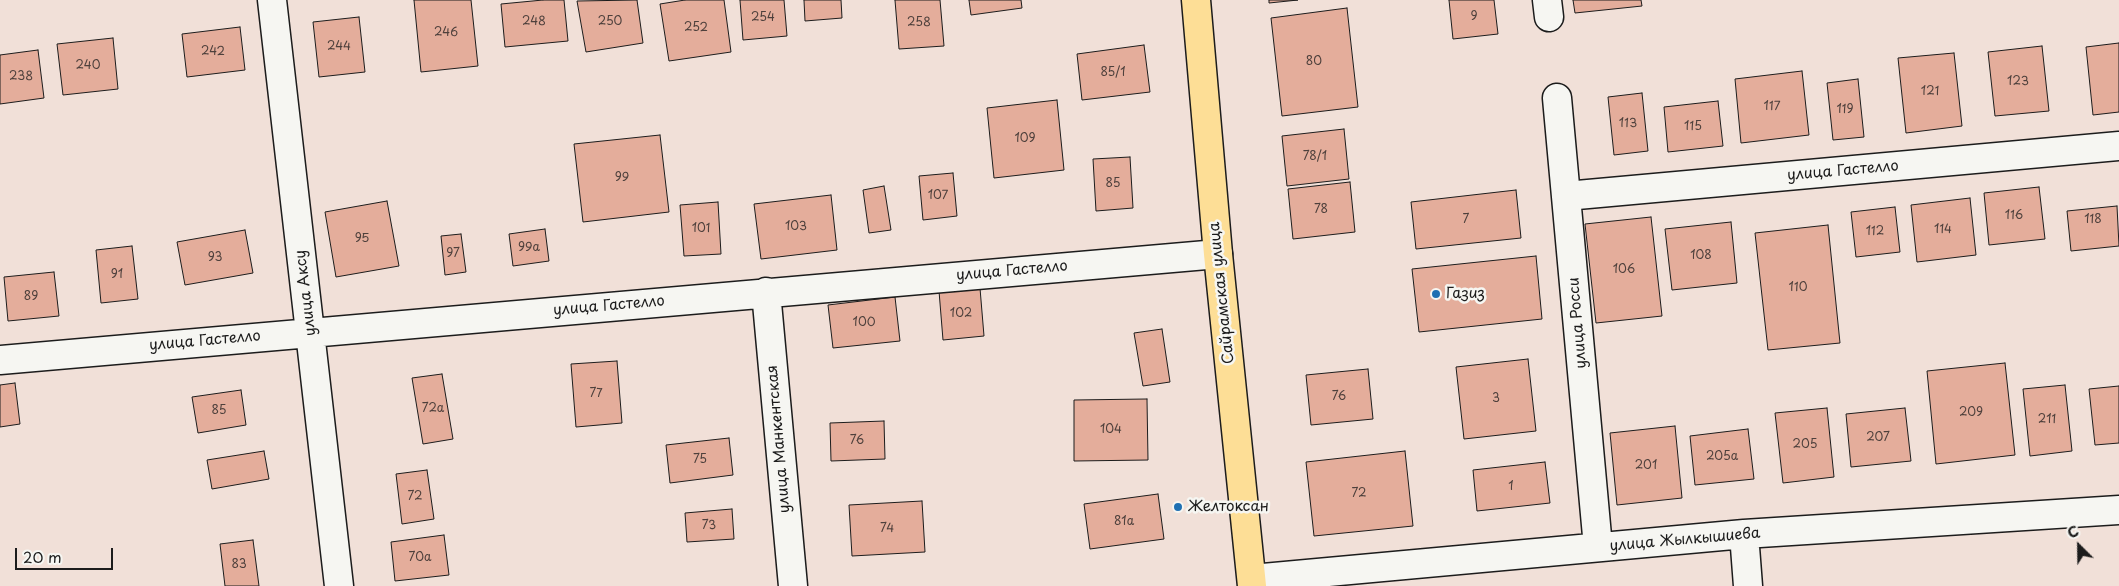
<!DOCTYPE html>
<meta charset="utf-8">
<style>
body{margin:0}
#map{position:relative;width:2119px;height:586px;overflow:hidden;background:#f1e0d8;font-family:"Playpen Sans",sans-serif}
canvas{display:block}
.north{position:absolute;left:2054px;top:521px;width:50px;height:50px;-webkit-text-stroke:4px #f6f6f2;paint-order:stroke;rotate:337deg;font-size:14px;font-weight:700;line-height:20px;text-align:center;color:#1c1c1c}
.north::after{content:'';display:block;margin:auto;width:18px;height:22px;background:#1c1c1c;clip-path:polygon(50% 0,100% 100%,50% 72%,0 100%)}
.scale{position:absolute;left:15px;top:548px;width:98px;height:22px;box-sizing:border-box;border:2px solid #1c1c1c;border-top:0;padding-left:6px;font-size:15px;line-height:18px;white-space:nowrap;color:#1c1c1c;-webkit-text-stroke:4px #f6f6f2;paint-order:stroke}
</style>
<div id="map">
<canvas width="2119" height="586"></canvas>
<div class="north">С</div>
<div class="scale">20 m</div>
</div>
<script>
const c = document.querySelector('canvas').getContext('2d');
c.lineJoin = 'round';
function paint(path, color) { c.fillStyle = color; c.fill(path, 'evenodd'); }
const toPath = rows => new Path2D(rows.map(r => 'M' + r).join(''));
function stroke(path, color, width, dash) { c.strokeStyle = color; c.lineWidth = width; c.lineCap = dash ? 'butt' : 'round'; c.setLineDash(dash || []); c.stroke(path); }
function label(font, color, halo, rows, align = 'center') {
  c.font = font + ' "Playpen Sans",sans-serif'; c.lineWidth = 5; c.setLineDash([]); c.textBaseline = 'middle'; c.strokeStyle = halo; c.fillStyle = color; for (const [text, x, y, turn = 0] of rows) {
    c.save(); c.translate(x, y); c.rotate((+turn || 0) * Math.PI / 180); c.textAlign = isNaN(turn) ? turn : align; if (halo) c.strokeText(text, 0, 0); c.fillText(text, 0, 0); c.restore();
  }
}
const building = toPath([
 [414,0,471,0,478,66,421,72,414,0],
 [543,0,564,0,568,41,505,47,501,4,543,0],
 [637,0,643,43,586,52,577,1,637,0],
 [685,0,724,0,731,52,669,61,660,4,685,0],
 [740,0,784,0,787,36,743,40,740,0],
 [804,0,841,0,842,18,805,21,804,0],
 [895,0,940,0,944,46,899,49,895,0],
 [969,0,1021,0,1022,8,971,15,969,0],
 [1269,0,1298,0,1269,3,1269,0],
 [1449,0,1494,0,1498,34,1453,39,1449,0],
 [1573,0,1641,0,1642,6,1575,13,1573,0],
 [1347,8,1358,107,1282,116,1271,18,1347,8],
 [359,17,365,72,319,77,313,22,359,17],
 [240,27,245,70,187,77,182,34,240,27],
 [113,38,118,89,63,95,57,44,113,38],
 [2119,43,2119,112,2093,115,2086,47,2119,43],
 [1144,45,1150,92,1082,100,1077,54,1144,45],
 [2042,46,2049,111,1995,116,1988,52,2042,46],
 [38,50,44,98,0,104,0,55,38,50],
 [1954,53,1962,126,1906,133,1898,58,1954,53],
 [1802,71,1809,135,1741,143,1735,79,1802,71],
 [1858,79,1864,137,1833,140,1827,83,1858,79],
 [1642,93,1648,151,1614,155,1608,97,1642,93],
 [1057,100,1064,170,994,178,987,108,1057,100],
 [1718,101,1723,146,1668,152,1664,107,1718,101],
 [1344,129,1349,179,1287,186,1282,136,1344,129],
 [660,135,669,212,583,222,574,144,660,135],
 [1130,157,1133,208,1096,211,1093,159,1130,157],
 [953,173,957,216,923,220,919,176,953,173],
 [1350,182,1355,232,1293,239,1288,189,1350,182],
 [884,186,891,230,869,233,863,190,884,186],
 [2039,187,2045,239,1989,245,1984,193,2039,187],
 [1516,190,1521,238,1416,249,1411,202,1516,190],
 [831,195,837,250,761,259,754,204,831,195],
 [1970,198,1976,255,1917,262,1911,205,1970,198],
 [387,201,399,266,336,277,325,212,387,201],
 [718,202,721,254,684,256,680,205,718,202],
 [2117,206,2119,246,2071,251,2067,211,2117,206],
 [1895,207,1900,252,1856,257,1851,212,1895,207],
 [1651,217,1662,316,1596,323,1585,224,1651,217],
 [1731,222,1737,283,1672,290,1665,229,1731,222],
 [1828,225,1840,343,1768,350,1755,233,1828,225],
 [545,229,549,261,513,266,509,234,545,229],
 [245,230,253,273,185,285,177,242,245,230],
 [461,234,466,272,445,275,441,236,461,234],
 [132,246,138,299,101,303,96,250,132,246],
 [1536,256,1542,319,1419,332,1412,269,1536,256],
 [54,272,59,316,8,321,4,277,54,272],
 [980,288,984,336,943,340,939,291,980,288],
 [895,297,900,341,833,348,828,305,895,297],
 [1162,329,1170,382,1143,386,1134,333,1162,329],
 [1528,359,1536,431,1464,439,1456,367,1528,359],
 [617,361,622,423,576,427,571,364,617,361],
 [2005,363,2015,455,1936,464,1927,371,2005,363],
 [1368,369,1373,419,1311,425,1306,375,1368,369],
 [442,374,453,439,423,444,412,378,442,374],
 [15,383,20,424,0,427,0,385,15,383],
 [2065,385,2072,451,2030,456,2023,389,2065,385],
 [2119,386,2119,443,2095,445,2089,389,2119,386],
 [241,390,246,425,198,433,192,397,241,390],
 [1147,399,1148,460,1074,461,1074,400,1147,399],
 [1827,408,1834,477,1783,483,1775,413,1827,408],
 [1905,408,1911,461,1851,467,1846,414,1905,408],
 [884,421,885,459,831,461,830,423,884,421],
 [1675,426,1682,498,1617,505,1610,433,1675,426],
 [1748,429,1754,479,1695,485,1690,436,1748,429],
 [729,438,733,475,670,483,666,445,729,438],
 [264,451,269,479,212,489,207,460,264,451],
 [1405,451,1413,526,1314,536,1306,462,1405,451],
 [1545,462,1550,503,1477,511,1473,470,1545,462],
 [427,470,434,519,402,524,396,474,427,470],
 [1158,494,1164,539,1090,549,1084,504,1158,494],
 [922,501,925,552,852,556,849,505,922,501],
 [732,509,734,539,687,542,685,513,732,509],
 [444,535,449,575,395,581,391,542,444,535],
 [253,540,259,586,225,586,220,544,253,540]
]);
const minor = toPath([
 [272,0,339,586],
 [1547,0,1549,17],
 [1557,98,1598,547],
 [1566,196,2119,146],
 [766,292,793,586],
 [0,360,1218,254],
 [1744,534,1748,586],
 [1252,579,1744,534,2119,510]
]);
const major = toPath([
 [1196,0,1218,254,1252,586]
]);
const markers = [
 [1436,294,5,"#1f6fb2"],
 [1178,507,5,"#1f6fb2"]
];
const numberNames = [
 ["9",1474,17],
 ["254",763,18],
 ["248",534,22],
 ["250",610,22],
 ["258",919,23],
 ["252",696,28],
 ["246",446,33],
 ["244",339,47],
 ["242",213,52],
 ["80",1314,62],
 ["240",88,66],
 ["85/1",1113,73],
 ["238",21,77],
 ["123",2018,82],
 ["121",1930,92],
 ["117",1772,107],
 ["119",1845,110],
 ["113",1628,124],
 ["115",1693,127],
 ["109",1025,139],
 ["78/1",1315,157],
 ["99",622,178],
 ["85",1113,184],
 ["107",938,196],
 ["78",1321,210],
 ["116",2014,216],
 ["7",1466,220],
 ["118",2093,220],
 ["103",796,227],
 ["101",701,229],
 ["114",1943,230],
 ["112",1875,232],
 ["95",362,239],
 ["99а",529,248],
 ["97",453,254],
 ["108",1701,256],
 ["93",215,258],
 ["106",1624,270],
 ["91",117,275],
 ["110",1798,288],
 ["89",31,297],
 ["102",961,314],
 ["100",864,323],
 ["77",596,394],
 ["76",1339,397],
 ["3",1496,399],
 ["72а",433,409],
 ["85",219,411],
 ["209",1971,413],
 ["211",2047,420],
 ["104",1111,430],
 ["207",1878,438],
 ["76",857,441],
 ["205",1805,445],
 ["205а",1722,457],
 ["75",700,460],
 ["201",1646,466],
 ["1",1511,487],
 ["72",1359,494],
 ["72",415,497],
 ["81а",1124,522],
 ["73",709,526],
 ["74",887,529],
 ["70а",420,558],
 ["83",239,565]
];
const streetNames = [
 ["улица Гастелло",1843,171,-5],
 ["улица Гастелло",1012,271,-5],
 ["улица Аксу",306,293,-97],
 ["Сайрамская улица",1222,293,-96],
 ["улица Гастелло",609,306,-5],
 ["улица Росси",1578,323,-95],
 ["улица Гастелло",205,341,-5],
 ["улица Манкентская",779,439,-95],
 ["улица Жылкышиева",1685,540,-5]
];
const poiNames = [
 ["Газиз",1446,294],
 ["Желтоксан",1188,507]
];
paint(building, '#e4ad9b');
stroke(building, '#1c1c1c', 1);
stroke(minor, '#1c1c1c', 31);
stroke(major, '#1c1c1c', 31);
stroke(minor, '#f6f6f2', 28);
stroke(major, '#fdde96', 28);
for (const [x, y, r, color] of markers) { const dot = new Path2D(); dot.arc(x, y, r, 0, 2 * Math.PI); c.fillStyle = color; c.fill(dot); stroke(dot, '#f6f6f2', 2); }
label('12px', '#4e403c', null, numberNames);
label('15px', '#1c1c1c', '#f6f6f2', streetNames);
label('15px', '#1c1c1c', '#f6f6f2', poiNames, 'left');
</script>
